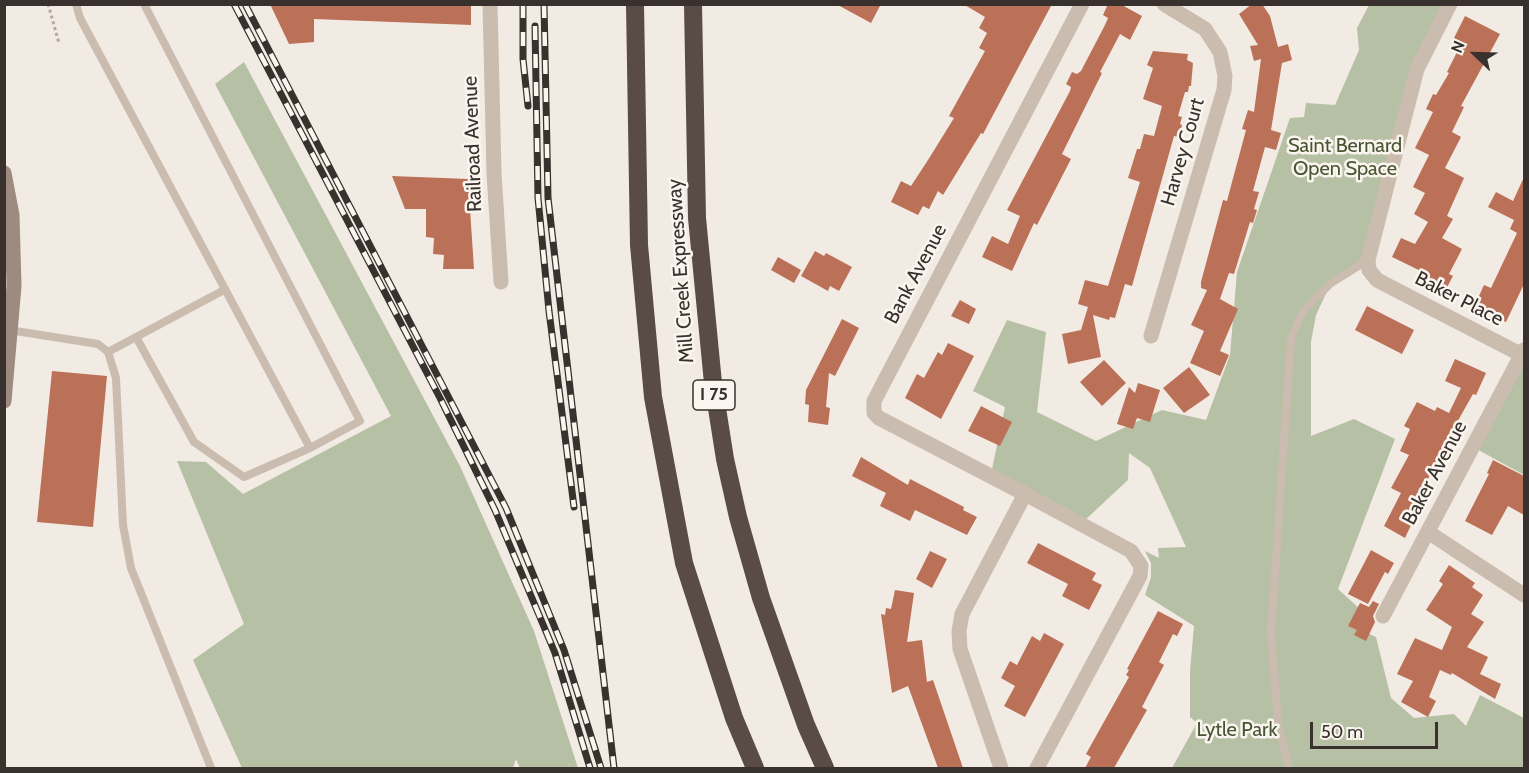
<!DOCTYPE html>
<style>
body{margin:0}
#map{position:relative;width:1529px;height:773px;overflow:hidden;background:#f2ebe3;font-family:Cabin,sans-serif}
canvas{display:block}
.frame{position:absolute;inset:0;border:6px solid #39312d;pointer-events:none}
.north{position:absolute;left:1445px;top:24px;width:60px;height:60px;-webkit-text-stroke:4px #faf5ef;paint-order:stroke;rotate:293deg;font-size:16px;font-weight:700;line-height:24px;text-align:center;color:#39312d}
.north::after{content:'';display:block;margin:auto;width:21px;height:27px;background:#39312d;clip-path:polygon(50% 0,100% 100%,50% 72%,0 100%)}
.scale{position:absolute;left:1310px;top:722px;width:128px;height:27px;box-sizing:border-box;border:3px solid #39312d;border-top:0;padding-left:8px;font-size:18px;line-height:21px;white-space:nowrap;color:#39312d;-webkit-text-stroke:4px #faf5ef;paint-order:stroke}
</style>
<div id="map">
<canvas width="1529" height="773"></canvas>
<div class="frame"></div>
<div class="north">N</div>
<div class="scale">50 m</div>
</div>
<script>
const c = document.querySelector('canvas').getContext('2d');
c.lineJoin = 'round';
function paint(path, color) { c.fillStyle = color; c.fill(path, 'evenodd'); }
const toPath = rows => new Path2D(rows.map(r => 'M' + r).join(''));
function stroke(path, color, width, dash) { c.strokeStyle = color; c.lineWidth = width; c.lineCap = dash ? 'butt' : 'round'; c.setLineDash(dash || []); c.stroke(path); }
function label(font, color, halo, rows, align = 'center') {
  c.font = font + ' Cabin,sans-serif'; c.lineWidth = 5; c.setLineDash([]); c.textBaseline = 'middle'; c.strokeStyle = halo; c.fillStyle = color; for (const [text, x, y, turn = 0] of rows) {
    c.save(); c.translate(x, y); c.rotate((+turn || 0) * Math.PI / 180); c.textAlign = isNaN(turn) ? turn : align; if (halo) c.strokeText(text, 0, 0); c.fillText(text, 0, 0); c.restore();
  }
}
const green = toPath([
 [1369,5,1450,5,1427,48,1368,260,1331,283,1316,315,1311,342,1311,436,1354,419,1395,439,1338,589,1360,609,1356,628,1376,637,1391,698,1414,718,1454,714,1466,726,1480,695,1524,718,1524,768,1172,768,1197,723,1190,717,1190,671,1194,626,1145,595,1151,577,1151,563,1145,551,1159,558,1158,548,1186,547,1150,468,1129,453,1128,480,1085,520,992,469,1005,407,973,391,1007,320,1046,332,1037,412,1096,441,1162,410,1206,420,1230,355,1237,272,1290,118,1304,117,1306,103,1335,105,1359,50,1357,28],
 [244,62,460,466,534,631,578,768,520,768,516,759,513,768,242,768,193,660,244,624,177,461,206,462,243,494,391,416,215,84],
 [1524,350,1524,475,1473,447]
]);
const building = toPath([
 [270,4,471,4,471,25,314,19,314,42,289,44],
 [836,4,881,4,871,23],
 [963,4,1052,4,983,134,981,133,943,195,938,191,929,209,923,206,918,215,891,202,901,181,911,186,928,160,954,118,949,116,985,51,979,48,987,33,979,28,985,17],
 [1108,4,1120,4,1142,16,1130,40,1120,34,1100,72,1102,73,1062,154,1071,159,1037,225,1034,223,1012,271,982,257,992,236,1008,244,1020,216,1007,210,1070,91,1071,87,1066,84,1072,72,1077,74,1081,71,1105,25,1108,18,1103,15],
 [1252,4,1262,4,1270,16,1278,47,1288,44,1292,60,1282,63,1271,130,1281,133,1276,150,1265,147,1253,191,1259,192,1254,209,1257,210,1253,223,1250,222,1234,274,1229,273,1220,299,1238,309,1220,351,1229,355,1220,376,1190,363,1204,331,1191,325,1207,290,1201,288,1201,282,1223,200,1227,201,1232,182,1246,130,1242,129,1248,110,1254,112,1261,59,1254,61,1250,46,1258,45,1239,14],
 [1465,16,1500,34,1461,106,1464,107,1452,132,1461,137,1445,168,1464,178,1447,216,1453,219,1442,238,1462,249,1449,274,1453,276,1444,293,1423,282,1427,274,1392,257,1401,238,1415,244,1428,222,1414,214,1425,193,1413,187,1429,155,1415,148,1433,112,1426,109,1433,94,1436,95,1449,73,1447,72,1462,42,1454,38],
 [1153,51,1188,54,1187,60,1193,63,1191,86,1189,86,1188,92,1185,92,1178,116,1182,117,1180,124,1182,125,1179,137,1174,136,1132,286,1125,284,1115,318,1110,317,1109,320,1093,315,1101,357,1068,364,1062,334,1081,330,1088,307,1078,304,1085,280,1108,286,1140,182,1128,178,1137,149,1140,149,1144,134,1154,136,1162,106,1143,99,1153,68,1147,65],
 [392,176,468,179,474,269,443,269,444,255,433,254,434,238,426,237,426,209,405,209],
 [1524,177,1524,284,1506,322,1474,307,1484,285,1491,288,1517,233,1510,229,1514,220,1488,207,1496,192,1513,201],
 [815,251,824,256,826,253,852,267,839,291,830,286,828,291,801,276],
 [778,257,801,270,794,283,771,270],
 [960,300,976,309,969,324,951,316],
 [1367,306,1414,330,1402,354,1355,330],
 [842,319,859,328,835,376,829,373,826,407,830,408,828,425,808,422,809,405,805,404,806,390],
 [948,343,974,356,941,419,905,398,917,374,924,378,938,352,942,355],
 [1455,359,1486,373,1476,395,1473,394,1451,433,1423,489,1427,491,1405,538,1384,526,1401,493,1391,488,1409,455,1400,451,1410,429,1404,426,1417,402,1435,411,1437,407,1449,413,1461,388,1445,381],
 [1104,360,1126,383,1102,406,1080,382],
 [1189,367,1210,395,1184,413,1163,388],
 [52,371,107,376,93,527,37,522],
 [1138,383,1160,390,1150,422,1137,418,1133,429,1117,424,1129,387,1135,393],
 [981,406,1012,422,1000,446,968,431],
 [861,457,908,485,910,479,964,507,963,510,977,517,967,535,915,510,910,521,880,506,886,493,852,476],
 [1493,460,1524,476,1524,515,1508,506,1492,535,1465,521,1489,474,1487,473],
 [1038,543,1096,573,1092,580,1102,585,1089,610,1062,596,1068,584,1027,563],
 [1371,550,1394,563,1388,574,1385,572,1368,604,1348,594],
 [930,551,947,559,932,588,916,579],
 [1449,565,1475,583,1472,587,1483,595,1471,614,1484,622,1467,647,1488,657,1480,674,1501,684,1495,699,1452,673,1451,675,1440,670,1429,697,1436,701,1428,717,1401,702,1413,681,1397,674,1415,638,1442,650,1452,627,1426,610,1443,584,1439,581],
 [895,590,914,593,907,642,922,640,927,682,933,680,963,768,938,768,908,686,892,693,881,614,885,615,886,608,891,609],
 [1373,601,1379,604,1373,616,1375,622,1366,641,1354,635,1357,630,1348,626,1360,603,1369,607],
 [1158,611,1183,624,1177,636,1173,634,1159,662,1164,665,1142,707,1147,710,1114,768,1085,768,1091,757,1086,754,1129,677,1126,675,1129,670,1127,669],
 [1044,633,1064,644,1025,717,1004,706,1015,686,1001,678,1010,661,1017,665,1032,636,1040,641]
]);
const path = toPath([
 [48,4,59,43]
]);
const lane = toPath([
 [76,4,80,18,310,448],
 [9,330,98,344,108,352,116,378,123,525,131,568,211,768],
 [136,337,194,442,244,477,310,448,360,421,144,4],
 [108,352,224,290],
 [1288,763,1278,724,1271,632,1291,338,1303,311,1331,283,1368,260]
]);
const street = toPath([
 [490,4,494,173,501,282],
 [1450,4,1417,69,1368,260,1369,270,1377,280,1522,355],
 [1151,336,1224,90,1225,76,1220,52,1205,29,1164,4],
 [1025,494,879,418,874,413,874,401,1082,4],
 [1428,532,1524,595],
 [1383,616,1524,350],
 [1001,768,960,649,959,631,962,614,1025,494,1131,551,1141,566,1140,576,1037,768]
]);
const secondary = toPath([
 [4,173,12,215,14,286,4,401]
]);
const highway = toPath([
 [635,4,639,245,653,397,684,563,734,718,755,768],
 [693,4,697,218,713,383,725,459,738,517,761,598,806,725,825,768]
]);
const rail = toPath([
 [234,4,440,398,495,510,555,653,590,768],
 [245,4,506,508,564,650,601,768],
 [523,4,523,59,528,106],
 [544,4,548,198,614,768],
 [535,26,538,198,549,311,574,507]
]);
const shields = [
 [714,395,42]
];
const shieldNames = [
 ["I 75",714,395]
];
const streetNames = [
 ["Railroad Avenue",473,144,-92],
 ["Harvey Court",1183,152,-74],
 ["Mill Creek Expressway",681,271,-94],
 ["Bank Avenue",916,274,-62],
 ["Baker Place",1459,299,27],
 ["Baker Avenue",1435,473,-62]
];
const parkNames = [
 ["Saint Bernard",1345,146],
 ["Open Space",1345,169],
 ["Lytle Park",1237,730]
];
paint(green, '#b6c0a4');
paint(building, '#bb7158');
stroke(path, '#b5a699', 3, [3, 3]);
stroke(lane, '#cabcaf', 8);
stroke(street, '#cabcaf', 15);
stroke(secondary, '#9d8b81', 15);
stroke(highway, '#594b45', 18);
stroke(rail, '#39312d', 7);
stroke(rail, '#faf5ef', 4.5, [14]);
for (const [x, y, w] of shields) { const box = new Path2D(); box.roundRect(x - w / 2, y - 15, w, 30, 4.5); c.fillStyle = '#faf5ef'; c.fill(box); stroke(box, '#39312d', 1.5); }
label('bold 18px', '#39312d', null, shieldNames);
label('20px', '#39312d', '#faf5ef', streetNames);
label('20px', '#485532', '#faf5ef', parkNames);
</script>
